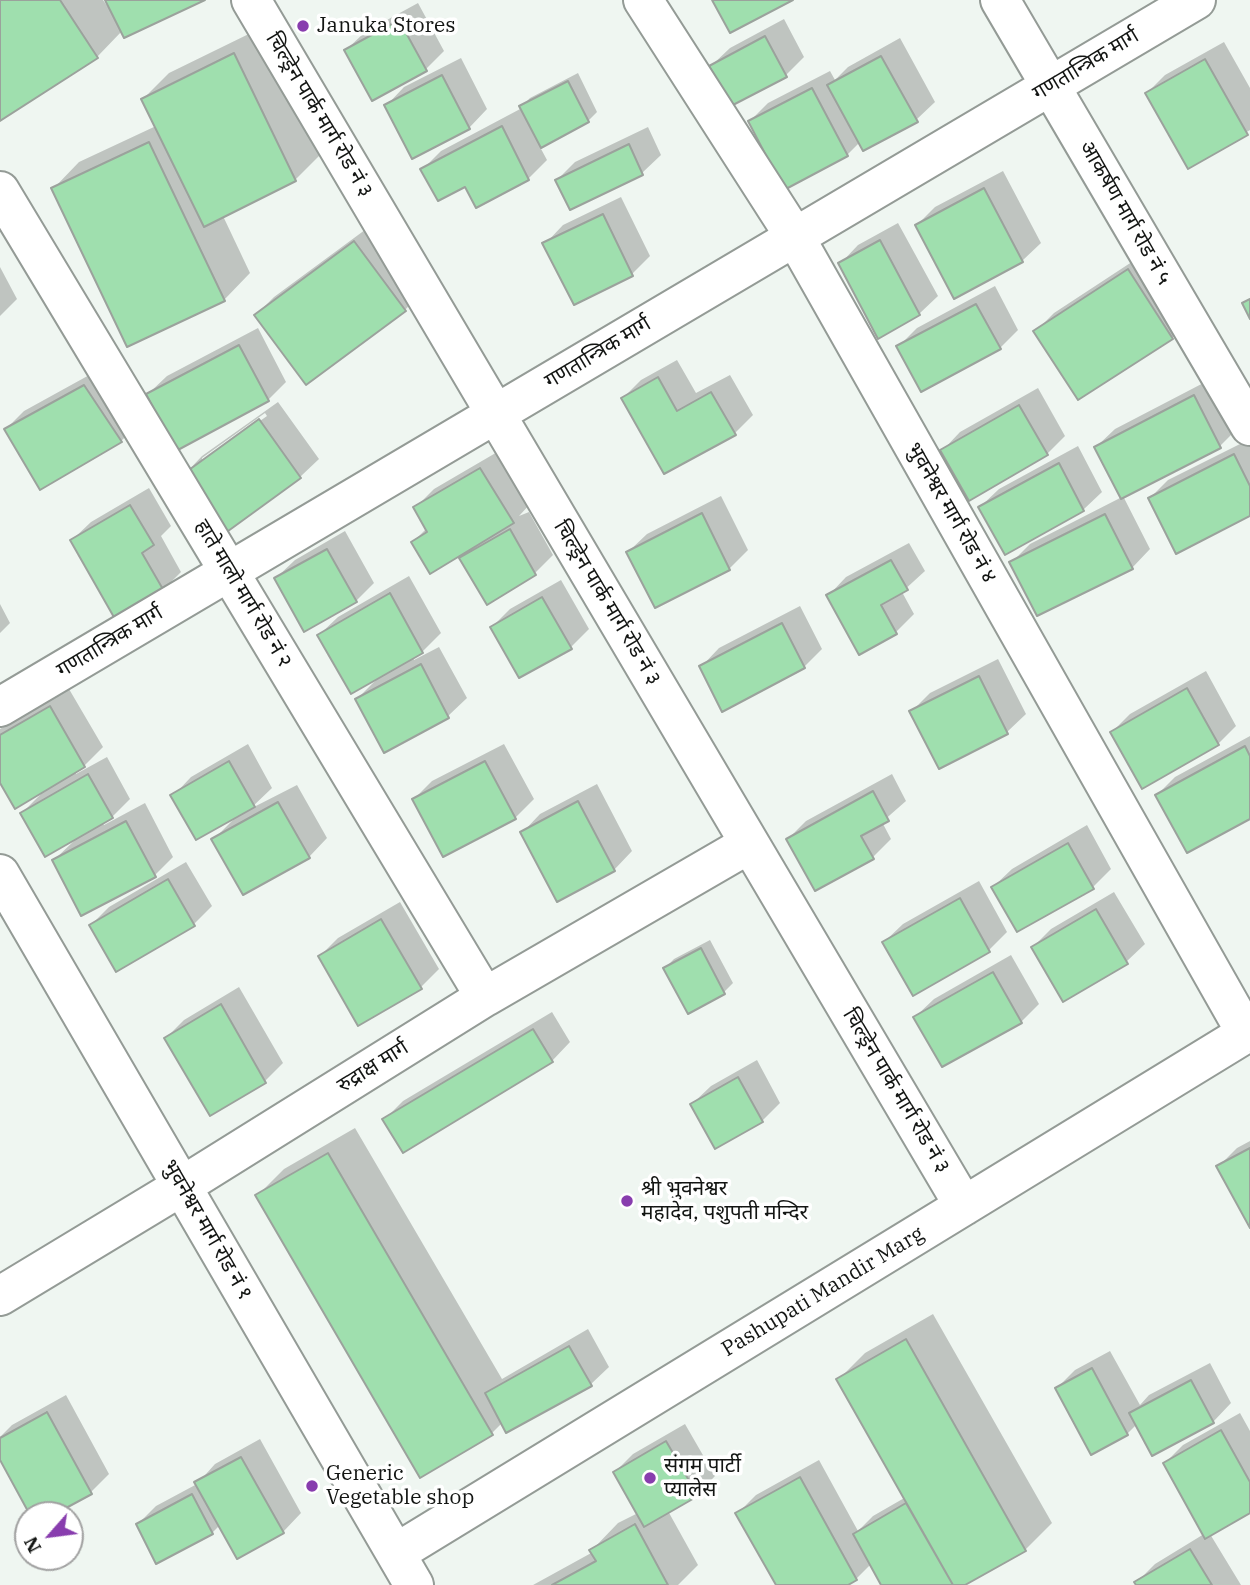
<!DOCTYPE html>
<meta charset="utf-8">
<style>
body{margin:0}
#map{position:relative;width:1250px;height:1585px;overflow:hidden;background:#eff6f1;font-family:"IBM Plex Serif",serif}
canvas{display:block}
.north{position:absolute;left:14px;top:1501px;width:70px;height:70px;box-sizing:border-box;background:#fff;border:2px solid #a1a1a1;border-radius:50%;rotate:242deg;font-size:19px;font-weight:700;line-height:28px;text-align:center;color:#131513}
.north::after{content:'';display:block;margin:auto;width:24px;height:32px;background:#883dae;clip-path:polygon(50% 0,100% 100%,50% 72%,0 100%)}
</style>
<div id="map">
<canvas width="1250" height="1585"></canvas>
<div class="north">N</div>
</div>
<script>
const c = document.querySelector('canvas').getContext('2d');
c.lineJoin = 'round';
function paint(path, color) { c.fillStyle = color; c.fill(path, 'evenodd'); }
const toPath = rows => new Path2D(rows.map(r => 'M' + r).join(''));
function stroke(path, color, width, dash) { c.strokeStyle = color; c.lineWidth = width; c.lineCap = dash ? 'butt' : 'round'; c.setLineDash(dash || []); c.stroke(path); }
function label(font, color, halo, rows, align = 'center') {
  c.font = font + ' "IBM Plex Serif","Noto Sans Devanagari",serif'; c.lineWidth = 7; c.setLineDash([]); c.textBaseline = 'middle'; c.strokeStyle = halo; c.fillStyle = color; for (const [text, x, y, turn = 0] of rows) {
    c.save(); c.translate(x, y); c.rotate((+turn || 0) * Math.PI / 180); c.textAlign = isNaN(turn) ? turn : align; if (halo) c.strokeText(text, 0, 0); c.fillText(text, 0, 0); c.restore();
  }
}
const shadow = toPath([
 [0,0,103,0,108,7,110,6,107,0,201,0,122,31,97,57,0,119],
 [418,3,444,51,425,70,346,50,365,32],
 [784,19,804,57,786,75,711,66,730,48],
 [261,28,322,153,295,180,223,216,250,273,224,300,53,189,79,162,156,126,143,99,169,73],
 [900,38,935,102,916,120,860,142,847,155,750,121,768,103,830,71,835,80,848,67],
 [1224,42,1250,88,1250,130,1189,167,1147,93,1165,75],
 [461,58,487,109,469,128,386,106,404,87],
 [578,73,597,112,588,121,540,147,547,160,528,179,466,184,423,169,441,151,522,108,521,107,530,98],
 [648,127,661,155,642,173,571,208,557,180,575,162],
 [1003,171,1041,243,1022,261,917,225,935,207],
 [621,197,650,256,632,274,545,244,563,225],
 [898,223,938,296,919,314,840,264,858,245],
 [373,224,423,291,405,310,306,382,256,315,274,297],
 [1147,252,1190,319,1172,338,1036,331,1054,313],
 [0,267,17,299,0,316],
 [995,286,1018,330,1000,348,899,346,917,328],
 [258,328,286,382,268,400,148,394,167,376],
 [677,360,696,393,730,375,753,415,735,433,623,398,641,380],
 [102,368,140,423,121,441,6,429,24,411],
 [1213,378,1238,428,1220,446,1123,496,1150,549,1132,568,1012,562,1030,544,1122,497,1096,447,1115,429],
 [1038,388,1065,436,1047,454,942,451,960,432],
 [278,402,319,459,300,477,225,531,184,475,202,456],
 [265,413,267,416,202,462,202,458],
 [1250,439,1250,514,1150,498,1168,480],
 [1078,446,1102,492,1083,510,1006,553,980,507,999,489],
 [499,451,531,503,519,516,529,512,553,555,535,573,461,559,471,548,413,542,427,528,415,508,434,489],
 [149,488,171,526,161,536,181,572,163,590,72,540,91,522],
 [721,496,748,550,729,569,628,552,647,534],
 [345,531,374,583,356,601,276,578,295,560],
 [909,543,925,571,902,592,914,614,896,632,828,596,846,577],
 [409,576,441,633,422,652,413,657,414,660,439,647,467,698,448,716,384,750,357,699,378,678,319,635,338,617],
 [561,580,589,629,571,647,492,627,510,609],
 [0,604,10,623,0,633],
 [800,606,822,649,804,667,701,667,719,648],
 [998,659,1026,714,1007,732,911,712,930,693],
 [1206,671,1236,726,1218,744,1112,732,1130,714],
 [69,689,103,747,84,766,75,771,76,774,107,757,130,799,112,817,102,822,104,825,145,803,173,857,155,875,54,860,76,839,22,813,44,791,0,780,0,729],
 [1250,736,1250,817,1157,795,1175,777],
 [248,744,272,788,250,809,297,785,327,838,309,857,214,839,235,818,173,796,191,777],
 [504,744,534,799,515,818,444,855,414,799,432,781],
 [892,774,906,801,882,822,891,839,872,858,788,839,806,821],
 [597,784,632,851,614,870,522,833,540,814],
 [1087,825,1111,869,1093,887,1018,930,993,887,1012,869],
 [186,862,212,906,194,924,91,925,109,907],
 [979,881,1007,932,989,950,913,994,884,942,903,924],
 [1114,892,1145,944,1126,962,1033,947,1051,929],
 [400,902,439,969,421,987,358,1023,320,956,338,938],
 [710,940,733,983,724,992,689,1011,665,968,674,959],
 [1011,955,1039,1004,1021,1022,915,1017,934,999],
 [239,987,283,1063,265,1081,211,1113,166,1038,184,1020],
 [552,1012,570,1042,552,1061,384,1120,403,1101],
 [757,1060,780,1103,762,1121,692,1104,711,1086],
 [355,1128,502,1379,588,1329,609,1367,590,1385,502,1423,492,1433,257,1196,284,1169],
 [1250,1141,1250,1224,1219,1166,1237,1148],
 [933,1314,1052,1523,1025,1550,962,1585,883,1585,871,1564,856,1579,845,1585,778,1585,738,1513,756,1495,819,1460,858,1531,873,1516,906,1497,839,1379,865,1353],
 [1110,1351,1140,1405,1149,1395,1210,1363,1231,1403,1213,1422,1137,1424,1127,1434,1057,1388,1075,1370],
 [66,1395,109,1474,91,1492,50,1515,32,1515,0,1456,0,1437,12,1425],
 [1240,1413,1250,1431,1250,1512,1210,1534,1241,1585,1138,1585,1137,1582,1155,1564,1204,1534,1165,1463,1183,1445],
 [685,1424,715,1476,697,1495,668,1511,698,1565,678,1585,533,1585,593,1552,592,1550,618,1523,638,1513,615,1472,633,1454],
 [260,1439,301,1513,283,1532,220,1525,212,1533,157,1561,138,1524,156,1506,197,1484,215,1464]
]);
const building = toPath([
 [0,0,60,0,98,58,0,121,0,0],
 [105,0,205,0,124,38,105,0],
 [712,0,793,0,730,33,712,0],
 [399,20,427,71,372,101,344,50,399,20],
 [765,36,787,77,731,106,709,66,765,36],
 [234,53,296,181,204,227,141,99,234,53],
 [881,56,918,122,863,151,827,85,881,56],
 [1205,59,1248,135,1188,169,1145,93,1205,59],
 [442,75,470,129,412,159,384,105,442,75],
 [568,81,589,122,541,148,519,106,568,81],
 [812,88,848,156,784,190,748,121,812,88],
 [502,126,529,180,476,208,465,187,438,201,420,169,502,126],
 [149,142,225,301,127,347,51,188,149,142],
 [629,144,643,175,570,210,555,180,629,144],
 [984,188,1023,262,954,299,915,225,984,188],
 [603,214,633,276,574,305,542,243,603,214],
 [880,240,920,315,878,339,838,263,880,240],
 [354,241,406,311,306,385,254,315,354,241],
 [1128,269,1173,339,1078,400,1033,331,1128,269],
 [1250,299,1250,319,1242,303,1250,299],
 [976,304,1001,349,921,392,896,346,976,304],
 [239,345,269,401,176,451,146,394,239,345],
 [658,377,677,411,711,392,736,435,664,474,621,398,658,377],
 [84,385,122,442,40,490,4,429,84,385],
 [1194,395,1221,448,1121,499,1094,447,1194,395],
 [1019,405,1048,455,969,501,940,450,1019,405],
 [259,419,301,478,224,534,182,475,259,419],
 [1234,454,1250,486,1250,516,1176,554,1148,498,1234,454],
 [1059,463,1084,511,1005,555,978,507,1059,463],
 [480,468,514,523,430,574,411,542,427,532,413,507,480,468],
 [130,505,154,545,142,553,164,591,115,619,70,540,130,505],
 [702,513,730,570,655,608,626,552,702,513],
 [1105,514,1133,569,1037,616,1009,562,1105,514],
 [510,529,536,575,487,605,459,558,510,529],
 [327,549,357,602,304,632,274,578,327,549],
 [891,560,908,590,881,605,897,634,859,655,826,595,891,560],
 [390,593,423,653,351,694,317,635,390,593],
 [542,597,572,649,519,678,490,627,542,597],
 [782,623,805,668,722,712,699,666,782,623],
 [421,664,449,718,384,753,355,699,421,664],
 [979,676,1008,734,939,769,909,711,979,676],
 [1187,688,1219,745,1142,789,1110,732,1187,688],
 [50,706,85,767,15,809,0,783,0,735,50,706],
 [1245,746,1250,756,1250,819,1187,853,1155,795,1245,746],
 [229,761,255,807,196,840,170,795,229,761],
 [485,761,516,819,443,857,412,799,485,761],
 [88,774,113,818,45,857,20,813,88,774],
 [873,791,889,821,861,836,874,859,815,891,786,839,873,791],
 [578,801,615,871,557,902,520,832,578,801],
 [278,802,310,858,243,895,211,839,278,802],
 [126,821,156,877,81,916,52,860,126,821],
 [1068,843,1094,889,1017,932,991,887,1068,843],
 [168,879,195,926,116,972,89,925,168,879],
 [960,898,990,952,913,996,882,942,960,898],
 [1096,909,1128,964,1063,1002,1031,947,1096,909],
 [381,919,422,989,358,1026,318,956,381,919],
 [701,948,725,994,688,1014,663,968,701,948],
 [993,972,1022,1023,942,1067,913,1017,993,972],
 [221,1004,266,1083,210,1116,164,1038,221,1004],
 [533,1029,553,1062,403,1153,382,1119,533,1029],
 [738,1077,763,1122,715,1149,690,1104,738,1077],
 [1250,1148,1250,1228,1216,1166,1250,1148],
 [328,1153,493,1435,420,1478,255,1195,328,1153],
 [906,1339,1026,1551,965,1585,953,1585,836,1379,906,1339],
 [569,1346,592,1386,506,1433,485,1393,569,1346],
 [1092,1368,1128,1435,1091,1455,1055,1388,1092,1368],
 [1191,1380,1214,1423,1152,1456,1129,1413,1191,1380],
 [47,1412,92,1494,53,1515,30,1515,0,1460,0,1438,47,1412],
 [1221,1430,1250,1482,1250,1513,1205,1539,1163,1463,1221,1430],
 [666,1441,698,1496,644,1527,613,1472,666,1441],
 [241,1457,284,1533,237,1559,194,1482,241,1457],
 [800,1477,857,1580,848,1585,776,1585,735,1513,800,1477],
 [192,1494,213,1534,156,1564,136,1524,192,1494],
 [906,1503,953,1585,881,1585,853,1534,906,1503],
 [635,1524,668,1585,552,1585,596,1561,589,1550,635,1524],
 [1190,1549,1212,1585,1136,1585,1134,1582,1190,1549]
]);
const minor = toPath([
 [251,0,964,1206],
 [643,0,795,237,1246,1033],
 [1000,0,1250,426],
 [0,191,485,997],
 [0,707,1196,0],
 [0,874,414,1585],
 [0,1296,182,1186,485,997,749,844],
 [396,1553,1250,1031]
]);
const markers = [
 [303,26,7,"#883dae"],
 [627,1201,7,"#883dae"],
 [650,1478,7,"#883dae"],
 [312,1486,7,"#883dae"]
];
const poiNames = [
 ["Januka Stores",317,26],
 ["श्री भुवनेश्वर",641,1189],
 ["महादेव, पशुपती मन्दिर",641,1213],
 ["संगम पार्टी",664,1466],
 ["प्यालेस",664,1490],
 ["Generic",326,1474],
 ["Vegetable shop",326,1498]
];
const streetNames = [
 ["गणतान्त्रिक मार्ग",1086,65,-31],
 ["चिल्ड्रेन पार्क मार्ग रोड नं ३",319,115,59],
 ["आकर्षण मार्ग रोड नं ५",1125,213,60],
 ["गणतान्त्रिक मार्ग",598,353,-31],
 ["भुवनेश्वर मार्ग रोड नं ४",951,513,60],
 ["हाते मालो मार्ग रोड नं २",243,594,59],
 ["चिल्ड्रेन पार्क मार्ग रोड नं ३",607,603,59],
 ["गणतान्त्रिक मार्ग",110,642,-31],
 ["रुद्राक्ष मार्ग",373,1067,-32],
 ["चिल्ड्रेन पार्क मार्ग रोड नं ३",896,1091,59],
 ["भुवनेश्वर मार्ग रोड नं १",207,1230,60],
 ["Pashupati Mandir Marg",823,1292,-31]
];
paint(shadow, '#0003');
paint(building, '#9fdfae');
stroke(building, '#9ba29c', 2);
stroke(minor, '#949b96', 42);
stroke(minor, '#fff', 38);
for (const [x, y, r, color] of markers) { const dot = new Path2D(); dot.arc(x, y, r, 0, 2 * Math.PI); c.fillStyle = color; c.fill(dot); stroke(dot, '#fff', 2.5); }
label('21px', '#131513', '#fff', poiNames, 'left');
label('21px', '#131513', '#fff', streetNames);
</script>
